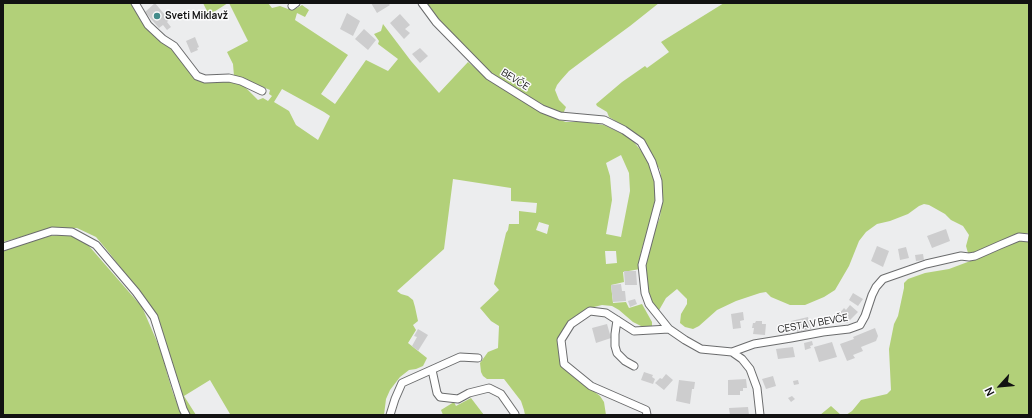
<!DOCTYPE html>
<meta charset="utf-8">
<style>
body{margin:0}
#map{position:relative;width:1032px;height:418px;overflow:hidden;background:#ecedee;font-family:Manrope,sans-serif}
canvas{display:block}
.frame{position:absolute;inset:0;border:4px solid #121212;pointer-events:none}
.north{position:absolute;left:980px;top:366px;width:40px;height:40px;-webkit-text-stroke:3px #fafafb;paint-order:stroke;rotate:243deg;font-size:11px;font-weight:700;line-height:16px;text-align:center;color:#121212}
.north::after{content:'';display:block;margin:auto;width:14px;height:18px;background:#121212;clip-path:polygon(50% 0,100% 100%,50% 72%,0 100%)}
</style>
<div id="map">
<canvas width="1032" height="418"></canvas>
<div class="frame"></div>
<div class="north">N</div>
</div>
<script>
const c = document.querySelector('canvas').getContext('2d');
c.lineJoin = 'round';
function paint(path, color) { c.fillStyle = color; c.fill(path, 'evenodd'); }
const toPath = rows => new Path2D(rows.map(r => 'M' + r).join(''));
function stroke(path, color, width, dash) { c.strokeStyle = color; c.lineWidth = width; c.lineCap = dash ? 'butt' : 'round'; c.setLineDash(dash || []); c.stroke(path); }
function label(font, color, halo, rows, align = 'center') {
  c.font = font + ' Manrope,sans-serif'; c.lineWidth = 3; c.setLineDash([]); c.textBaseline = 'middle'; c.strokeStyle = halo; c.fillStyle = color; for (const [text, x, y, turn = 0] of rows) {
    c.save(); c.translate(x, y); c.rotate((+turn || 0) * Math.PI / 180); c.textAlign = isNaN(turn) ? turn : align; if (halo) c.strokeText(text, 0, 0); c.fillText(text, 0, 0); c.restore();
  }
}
const green = toPath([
 [3,3,134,3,136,6,175,50,193,77,223,80,243,85,258,100,263,98,268,101,272,96,269,94,270,90,251,82,234,76,233,64,227,52,248,41,229,3,268,3,272,8,280,6,288,9,297,8,302,5,309,10,305,17,297,13,295,20,348,55,321,94,335,104,366,60,388,71,398,59,378,44,379,41,374,34,381,31,383,24,411,61,439,93,468,62,487,78,541,112,554,118,566,122,585,122,604,125,627,136,633,141,643,153,651,169,655,186,655,200,648,230,642,248,639,261,640,269,623,272,624,282,611,285,613,303,626,302,629,308,642,304,652,322,652,327,648,329,643,327,633,322,619,310,612,306,602,305,594,307,579,314,571,324,565,340,565,349,568,363,579,380,600,396,604,402,606,415,525,415,524,410,521,401,504,379,487,379,483,376,481,372,480,363,488,352,498,348,499,326,491,321,480,308,499,290,494,284,506,233,508,230,509,224,519,224,519,211,536,213,537,203,511,201,511,188,453,179,444,249,397,291,401,294,408,296,413,300,415,307,418,321,413,325,416,330,408,343,427,358,423,366,416,369,409,370,400,377,390,390,386,399,384,415,228,415,230,414,210,380,184,396,196,415,189,415,184,407,168,350,155,312,107,250,96,237,77,228,53,228,3,242],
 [282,89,324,112,330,116,318,140,296,125,289,111,274,102],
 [621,155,629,173,630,191,621,237,606,234,612,200,610,176,606,163],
 [539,222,549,225,547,234,536,230],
 [605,251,616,251,617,263,606,264],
 [203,3,228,3,209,15],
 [426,3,659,3,630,26,581,62,569,71,561,80,557,85,555,90,559,100,566,107,563,114,552,110,492,75,442,23],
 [724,3,1029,3,1029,233,1011,236,972,256,968,253,966,246,969,235,963,226,951,220,945,214,929,205,924,204,919,206,908,214,890,221,877,224,866,232,859,241,849,266,835,290,824,297,805,305,790,305,771,297,766,292,760,293,736,301,717,310,699,326,693,329,685,327,680,323,681,314,687,304,687,299,677,289,666,298,658,312,651,302,646,286,645,263,648,248,660,217,662,199,662,183,660,170,649,151,622,125,609,117,607,112,597,106,596,104,622,82,645,66,647,68,669,52,661,42],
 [60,235,75,235,89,246,142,307,162,353,167,373,173,393,182,415,3,415,3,249,50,236],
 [1029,240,1029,415,846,415,852,411,861,400,887,394,891,390,889,349,894,324,898,316,904,288,904,283,908,279,925,273,949,269,973,260,991,251,1015,241],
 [471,398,484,415,443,415,441,410,454,402,456,406],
 [831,406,841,415,820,415]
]);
const building = toPath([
 [155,3,169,20,167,22,171,27,167,30,163,25,159,28,145,12],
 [371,3,388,3,390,5,377,13],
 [347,13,360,21,353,36,340,29],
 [400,14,410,25,405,29,410,33,404,39,390,23],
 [364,29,376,40,368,50,355,39],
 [195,37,199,47,197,48,198,50,191,53,186,41],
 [420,48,428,56,420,63,412,54],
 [946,229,950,241,932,248,927,236],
 [877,246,889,251,883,267,871,261],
 [906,247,909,258,900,260,898,249],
 [923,254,924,260,916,261,915,255],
 [624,271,636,271,637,285,625,285],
 [621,284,622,291,625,291,626,301,613,302,611,285],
 [853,293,863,299,858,306,849,300],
 [635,299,637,304,630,307,628,301],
 [850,305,858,312,847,323,838,315,844,308,846,310],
 [743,312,744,320,740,321,741,328,733,329,731,314],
 [808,317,811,329,797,333,797,329,793,330,791,321],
 [756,321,762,321,762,324,766,324,765,335,753,334,754,328,752,328,753,323,755,323],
 [607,324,611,338,596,343,592,328],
 [875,328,878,336,876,341,861,347,863,351,853,355,855,358,847,361,840,344,854,339,853,337],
 [418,329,428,335,418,351,412,346,417,337,414,336],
 [812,341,813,345,810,346,811,348,805,350,804,343],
 [832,342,837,357,819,362,814,347],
 [793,347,795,357,778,359,776,349],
 [644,372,653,375,652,377,655,379,653,384,641,380],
 [666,374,673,380,664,390,655,383,660,378,662,379],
 [773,376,776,386,766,389,762,379],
 [746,379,747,388,743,388,743,391,740,391,740,395,728,395,728,380],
 [679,380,695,382,694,389,692,389,690,404,676,401],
 [798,380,799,384,794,385,793,381],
 [792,396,795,399,791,402,788,398],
 [748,407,749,415,730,415,729,408]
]);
const street = toPath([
 [135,3,148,25,163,39,174,46,197,76,205,79,229,78,241,81,262,91],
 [422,3,436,22,489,76,542,109,560,116,604,120,624,130,641,142,652,162,658,181,659,201,642,265,645,293,649,304,669,329,685,340,701,349,732,352,742,359,750,369,757,388,760,415],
 [292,6,296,3],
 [3,247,52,231,72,232,96,245,136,292,154,317,183,409,186,415],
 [617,320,615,334,615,346,617,353,625,361,634,366],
 [732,352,754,344,791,338,823,332,849,329,860,325,865,316,872,295,876,287,883,279,926,264,961,256,969,257,975,256,1000,245,1019,237,1029,238],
 [432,370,437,393,440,397,458,399,469,393,489,388,501,394,515,414],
 [390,415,395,399,402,383,460,357,478,358],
 [647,415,646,410,591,386,564,364,561,340,571,324,590,311,606,313,634,331,669,329]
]);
const markers = [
 [157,16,4,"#448c8b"]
];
const poiNames = [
 ["Sveti Miklavž",165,16]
];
const streetNames = [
 ["BEVČE",515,80,32],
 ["CESTA V BEVČE",813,324,-10]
];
paint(green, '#b2d079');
paint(building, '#cdcdce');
stroke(street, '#6b6c6d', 9);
stroke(street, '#fff', 7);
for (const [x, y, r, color] of markers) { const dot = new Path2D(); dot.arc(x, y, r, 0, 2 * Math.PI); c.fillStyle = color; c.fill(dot); stroke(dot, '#fafafb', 1.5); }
label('bold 10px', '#121212', '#fafafb', poiNames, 'left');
label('10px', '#121212', '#fafafb', streetNames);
</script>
